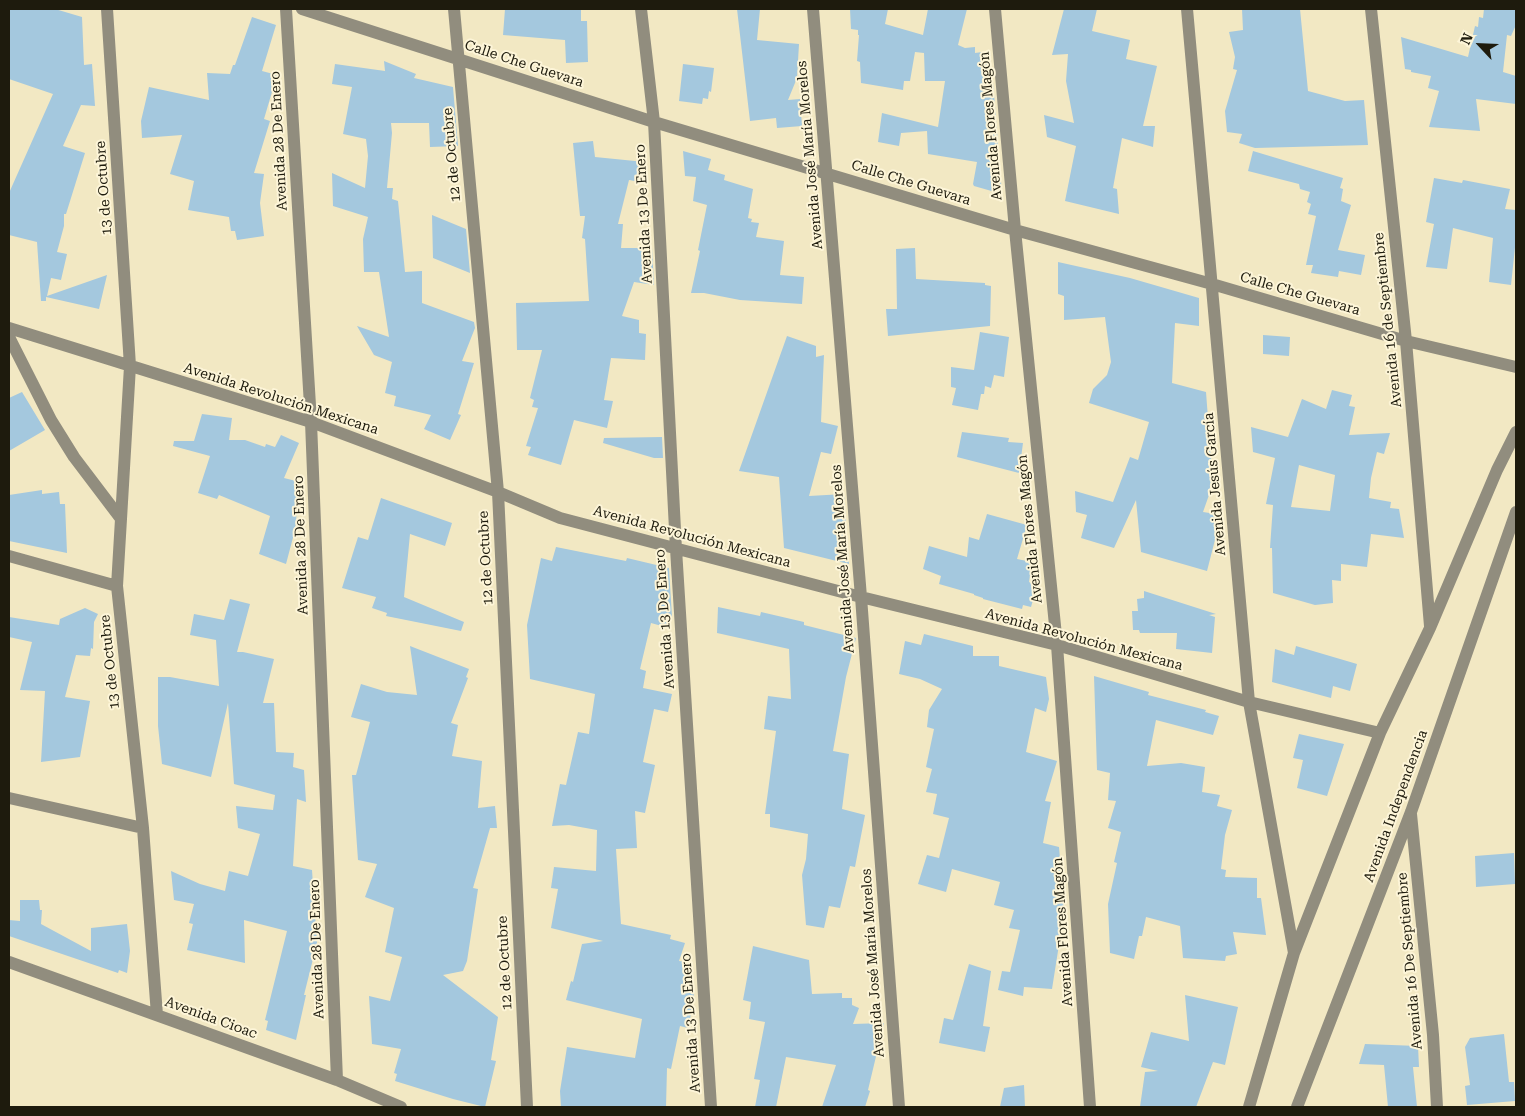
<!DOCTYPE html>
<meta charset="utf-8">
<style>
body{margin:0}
#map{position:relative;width:1525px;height:1116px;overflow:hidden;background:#f2e8c3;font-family:"Roboto Serif",serif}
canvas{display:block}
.frame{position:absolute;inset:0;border:10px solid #1e1b0d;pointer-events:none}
.north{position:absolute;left:1455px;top:20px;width:50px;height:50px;-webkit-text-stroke:4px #fdf5d8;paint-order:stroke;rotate:295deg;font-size:14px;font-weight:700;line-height:20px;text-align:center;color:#1e1b0d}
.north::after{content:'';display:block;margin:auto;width:18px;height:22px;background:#1e1b0d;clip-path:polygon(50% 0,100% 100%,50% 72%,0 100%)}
</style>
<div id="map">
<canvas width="1525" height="1116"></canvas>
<div class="frame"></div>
<div class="north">N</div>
</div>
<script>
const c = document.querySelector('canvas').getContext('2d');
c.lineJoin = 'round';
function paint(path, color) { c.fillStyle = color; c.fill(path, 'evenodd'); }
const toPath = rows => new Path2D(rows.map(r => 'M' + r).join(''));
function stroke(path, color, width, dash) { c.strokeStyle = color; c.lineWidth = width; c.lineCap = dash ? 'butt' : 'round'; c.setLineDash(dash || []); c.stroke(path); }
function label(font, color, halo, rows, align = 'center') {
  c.font = font + ' "Roboto Serif",serif'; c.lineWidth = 4; c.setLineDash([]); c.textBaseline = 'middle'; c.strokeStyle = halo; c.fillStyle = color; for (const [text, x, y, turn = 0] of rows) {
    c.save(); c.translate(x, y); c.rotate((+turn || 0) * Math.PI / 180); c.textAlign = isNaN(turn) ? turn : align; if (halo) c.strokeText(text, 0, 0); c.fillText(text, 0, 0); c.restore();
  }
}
const building = toPath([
 [9,9,55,9,82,17,84,65,92,64,95,106,81,105,63,146,85,153,66,214,64,214,64,226,57,252,67,254,61,280,51,278,47,296,107,275,99,309,46,297,46,301,41,301,37,242,9,235,9,193,53,94,9,79],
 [505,9,581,9,581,21,587,21,588,62,566,63,565,40,503,35],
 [737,9,760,9,757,40,799,44,797,78,788,100,800,99,802,126,777,128,776,118,750,121],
 [850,9,888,9,885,24,923,35,928,9,967,9,958,45,965,48,975,47,975,53,990,51,991,82,993,82,1002,194,974,186,973,184,977,162,928,154,927,131,901,133,899,146,878,142,882,113,938,127,945,81,925,81,924,53,915,52,910,81,904,81,903,90,861,83,860,62,857,61,859,35,858,35,858,30,851,29],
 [1064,9,1097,9,1092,31,1130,40,1126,59,1157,66,1143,126,1155,126,1153,147,1122,138,1113,188,1117,189,1119,214,1065,201,1076,146,1047,137,1044,115,1074,123,1066,81,1068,54,1052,55],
 [1242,9,1300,9,1308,91,1345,101,1364,100,1368,145,1255,148,1239,143,1242,134,1227,132,1225,111,1237,70,1233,69,1235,57,1229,32,1243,30],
 [1484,9,1516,9,1516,25,1511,36,1507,35,1503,72,1516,76,1516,104,1476,99,1480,131,1429,127,1439,91,1428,88,1431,76,1411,72,1411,70,1405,69,1401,37,1468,57,1475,26,1478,27,1479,17,1483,18],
 [252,17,276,25,262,71,277,75,264,119,270,121,254,173,264,174,260,203,264,236,237,240,235,231,231,231,229,217,188,210,194,181,170,174,182,135,142,138,141,121,149,87,209,100,207,73,230,74,233,65,235,65],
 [384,61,416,74,414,78,453,87,458,146,430,147,429,123,391,123,392,133,387,188,393,188,392,199,398,201,405,272,422,271,422,303,474,322,475,328,462,361,474,363,458,414,461,415,450,440,424,429,431,415,394,406,396,396,385,393,392,362,374,355,357,326,389,337,379,272,364,272,363,239,368,217,333,206,332,173,365,188,368,156,366,139,343,134,352,87,332,84,335,64,385,71],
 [683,64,714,68,711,92,709,91,708,99,703,98,702,104,679,101],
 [593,141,595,157,645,162,646,183,629,180,618,224,623,224,621,248,652,248,654,285,634,282,622,316,639,320,639,333,646,334,645,360,611,358,604,400,613,401,607,428,574,420,561,465,528,455,531,447,526,446,538,408,532,407,534,400,530,398,542,350,517,350,516,303,589,301,585,239,582,238,585,216,580,216,573,143],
 [683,151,711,159,708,170,725,175,724,180,753,189,748,218,752,219,751,222,759,223,756,237,784,241,780,275,804,277,802,304,740,300,704,293,691,293,700,251,698,250,707,205,693,201,696,177,685,176],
 [1253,151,1343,178,1340,188,1343,189,1341,201,1351,205,1338,250,1365,255,1361,275,1339,271,1338,277,1311,273,1313,265,1306,265,1316,216,1308,214,1311,204,1307,202,1310,192,1300,189,1299,184,1248,171],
 [1434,178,1462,183,1463,180,1510,189,1505,209,1516,210,1516,238,1511,285,1489,282,1493,238,1453,228,1447,269,1426,267,1434,224,1426,222],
 [432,215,466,229,470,273,433,258],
 [915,248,916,279,985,283,985,285,991,286,990,326,888,336,886,309,897,309,896,249],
 [1058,262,1130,278,1199,298,1199,326,1175,323,1172,383,1206,392,1212,471,1209,495,1203,512,1216,514,1218,528,1207,571,1141,552,1136,500,1114,548,1081,538,1087,515,1076,512,1075,491,1113,502,1130,457,1138,460,1149,422,1089,403,1093,389,1107,375,1111,362,1105,317,1064,320,1064,296,1058,294],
 [980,332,1009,337,1004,377,994,375,991,388,985,386,984,394,981,394,978,410,952,405,956,388,951,387,951,367,974,370],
 [1263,335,1290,337,1289,356,1263,354],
 [787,336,816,346,816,357,824,355,821,422,838,426,831,454,821,452,809,496,844,494,849,564,784,548,779,477,739,471],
 [1332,390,1352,395,1349,406,1355,407,1349,435,1390,433,1384,454,1377,452,1371,478,1369,498,1391,502,1390,508,1399,509,1404,538,1371,534,1367,567,1341,564,1341,581,1332,580,1333,603,1315,605,1273,593,1272,548,1270,548,1273,505,1266,504,1275,458,1253,452,1251,427,1288,437,1302,399,1326,409],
 [1299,465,1335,475,1330,511,1291,507],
 [22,392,45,430,9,451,9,398],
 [202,414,232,418,229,440,245,440,265,447,266,444,275,447,281,435,299,443,284,478,300,482,295,530,286,564,259,554,270,516,219,495,217,499,198,493,210,456,173,446,174,441,194,441],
 [962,432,1009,438,1008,442,1023,443,1019,473,957,457],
 [662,437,663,458,654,458,603,443,604,438],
 [42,490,42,494,59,492,60,504,65,504,67,553,9,541,9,495],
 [381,498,452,523,445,546,410,534,404,597,464,622,461,631,386,616,387,613,372,608,376,597,342,588,358,537,368,540],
 [987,514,1027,525,1017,559,1032,562,1029,582,1037,586,1031,607,1023,605,1022,609,983,599,983,598,974,595,974,594,939,584,941,576,923,569,929,546,967,557,969,537,979,540],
 [556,547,626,561,627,558,669,568,672,617,669,628,651,623,640,669,646,671,643,688,672,694,668,712,654,709,643,762,655,765,645,813,635,811,637,848,616,849,621,924,671,935,670,939,685,943,679,961,686,962,685,987,693,987,694,1000,688,1028,680,1026,671,1069,667,1068,666,1107,561,1107,560,1091,567,1047,635,1058,642,1019,566,1000,571,981,573,982,582,944,603,941,551,928,558,889,551,888,554,867,596,871,597,830,569,825,552,826,560,784,566,785,578,732,589,734,595,694,530,679,527,625,541,558,552,561],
 [1144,591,1216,614,1209,615,1215,617,1212,653,1176,649,1177,633,1140,633,1139,630,1133,630,1132,611,1138,611,1137,599,1144,598],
 [230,599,250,604,237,652,243,652,274,659,263,703,274,703,276,752,294,753,293,767,304,770,306,802,297,799,293,866,312,870,317,943,304,995,306,995,296,1040,266,1030,268,1021,265,1020,287,931,244,920,245,963,187,950,193,924,189,923,194,904,174,900,171,871,200,884,225,891,229,871,248,876,260,834,238,828,236,806,273,810,275,795,234,784,228,703,211,777,162,764,158,726,158,677,170,677,219,686,216,640,190,635,194,614,224,620],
 [718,607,760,616,761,612,804,622,804,625,856,638,846,677,833,751,849,754,842,809,865,815,855,867,850,866,840,908,829,906,824,928,806,925,802,875,806,859,808,834,770,827,770,814,765,814,776,731,764,729,768,696,791,699,789,649,717,633],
 [85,608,98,614,94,622,93,649,91,648,90,656,76,655,65,697,90,701,80,757,41,762,45,691,20,690,32,642,9,637,9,617,59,625,60,619],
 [924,634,973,646,973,656,999,656,999,666,1046,677,1049,699,1046,712,1035,708,1026,752,1057,761,1045,801,1051,802,1043,843,1059,847,1063,893,1064,913,1052,989,1024,987,1023,996,998,990,1002,971,1010,972,1020,930,1009,928,1014,910,994,905,1000,882,952,869,946,892,918,884,927,855,939,858,949,818,933,814,937,794,926,792,932,769,926,767,934,729,927,727,929,710,942,689,920,679,899,674,905,641,921,645],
 [410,646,469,669,466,677,468,678,451,723,458,725,452,756,482,761,478,808,495,806,497,828,490,828,473,888,478,889,467,961,463,971,443,975,498,1017,491,1060,496,1061,485,1107,453,1099,395,1081,397,1074,394,1073,401,1049,372,1044,369,996,390,1001,402,957,385,952,394,908,365,897,377,864,358,860,352,775,356,775,370,722,351,717,361,684,387,692,417,695],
 [1296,646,1357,664,1350,691,1333,686,1331,698,1272,682,1275,649,1294,655],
 [1094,676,1149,692,1148,695,1206,710,1205,712,1219,716,1213,735,1156,720,1147,766,1181,763,1205,767,1202,792,1220,795,1217,806,1232,810,1225,835,1221,869,1226,870,1225,877,1257,878,1257,898,1261,898,1266,935,1233,932,1237,954,1226,956,1225,961,1183,958,1180,926,1146,917,1142,936,1139,936,1134,959,1110,953,1108,904,1117,863,1114,862,1121,832,1108,828,1116,801,1108,800,1110,773,1097,770],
 [1299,734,1344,744,1327,796,1297,788,1303,760,1293,758],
 [1514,853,1515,884,1476,887,1475,856],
 [20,900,39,900,40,910,42,910,41,924,91,951,91,928,127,924,130,951,127,973,119,970,118,973,9,936,9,920,20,921],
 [753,946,809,960,812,994,842,993,842,998,852,998,852,1005,859,1008,853,1024,884,1023,868,1090,870,1091,865,1107,822,1107,836,1065,786,1057,776,1107,755,1107,760,1080,754,1079,765,1022,749,1019,751,1002,743,1000],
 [969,964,991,971,983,1026,990,1027,985,1052,939,1043,944,1018,953,1020],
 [1185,995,1238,1007,1225,1065,1213,1062,1196,1107,1140,1107,1145,1072,1158,1071,1141,1067,1151,1032,1189,1041],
 [1504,1034,1509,1082,1514,1082,1515,1101,1467,1105,1465,1086,1470,1085,1465,1047,1470,1038],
 [1365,1044,1418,1046,1419,1067,1413,1067,1417,1107,1388,1107,1384,1065,1359,1064],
 [1024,1085,1025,1107,1000,1107,1004,1088]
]);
const minor = toPath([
 [107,9,130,366,121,519],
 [286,9,311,422,337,1080],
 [302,9,654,122,1015,230,1212,284,1406,341,1516,367],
 [454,9,498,492,527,1107],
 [641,9,654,122,676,549,711,1107],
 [813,9,861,597,899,1107],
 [995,9,1015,230,1057,645,1090,1107],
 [1187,9,1249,702,1294,953],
 [1371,9,1406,341,1430,626],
 [9,328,311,422,498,492,560,518,861,597,1057,645,1249,702,1380,733],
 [9,337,51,420,74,457,121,519,117,586,143,828,157,1015],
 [9,556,117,586],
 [9,798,143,828],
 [1411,814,1433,1035,1437,1107],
 [9,962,337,1080,401,1107],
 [1249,1107,1294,953,1380,733,1430,628,1497,470,1516,432],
 [1297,1107,1411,812,1516,512]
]);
const streetNames = [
 ["Calle Che Guevara",524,64,18],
 ["Avenida Flores Magón",991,126,-95],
 ["Avenida 28 De Enero",279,141,-93],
 ["12 de Octubre",452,155,-95],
 ["Avenida José María Morelos",810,155,-95],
 ["Calle Che Guevara",911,183,17],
 ["13 de Octubre",104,188,-94],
 ["Avenida 13 De Enero",644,214,-93],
 ["Calle Che Guevara",1300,294,16],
 ["Avenida 16 de Septiembre",1388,320,-96],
 ["Avenida Revolución Mexicana",281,399,18],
 ["Avenida Jesús García",1215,484,-95],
 ["Avenida Flores Magón",1030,529,-96],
 ["Avenida Revolución Mexicana",692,537,15],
 ["Avenida 28 De Enero",301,545,-92],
 ["12 de Octubre",486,558,-93],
 ["Avenida José María Morelos",843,559,-94],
 ["Avenida 13 De Enero",665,619,-94],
 ["Avenida Revolución Mexicana",1084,640,15],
 ["13 de Octubre",110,662,-96],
 ["Avenida Independencia",1396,806,-70],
 ["Avenida Flores Magón",1063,932,-94],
 ["Avenida 28 De Enero",317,949,-92],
 ["Avenida 16 De Septiembre",1410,961,-95],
 ["12 de Octubre",505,963,-93],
 ["Avenida José María Morelos",873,963,-94],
 ["Avenida Cioac",211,1018,20],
 ["Avenida 13 De Enero",691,1023,-94]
];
paint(building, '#a4c8de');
stroke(minor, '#918d7e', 12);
label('14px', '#1e1b0d', '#fdf5d8', streetNames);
</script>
